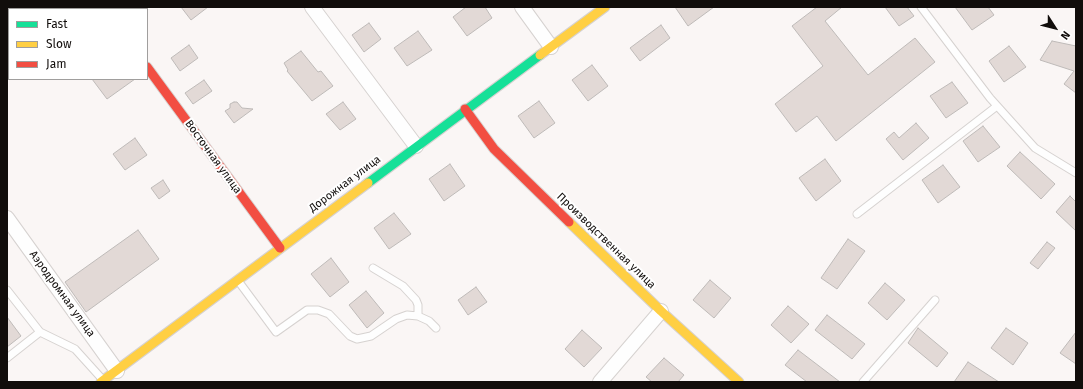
<!DOCTYPE html>
<meta charset="utf-8">
<style>
body{margin:0}
#map{position:relative;width:1083px;height:389px;overflow:hidden;background:#faf6f5;font-family:"Fira Sans",sans-serif}
canvas{display:block}
.frame{position:absolute;inset:0;border:8px solid #110d0b;pointer-events:none}
.legend{position:absolute;left:8px;top:8px;width:140px;height:72px;box-sizing:border-box;background:#fff;border:1px solid #a09e9d;margin:0;padding:5px 7px;list-style:none;font-size:12px;color:#110d0b}
.legend li{display:flex;align-items:center;gap:8px;height:20px}
.legend b{width:20px;border:1px solid #a09e9d}
.north{position:absolute;left:1035px;top:8px;width:40px;height:40px;-webkit-text-stroke:3px #fff;paint-order:stroke;rotate:126deg;font-size:11px;font-weight:700;line-height:16px;text-align:center;color:#110d0b}
.north::after{content:'';display:block;margin:auto;width:14px;height:18px;background:#110d0b;clip-path:polygon(50% 0,100% 100%,50% 72%,0 100%)}
</style>
<div id="map">
<canvas width="1083" height="389"></canvas>
<div class="frame"></div>
<ul class="legend">
<li><b style="height:5px;background:#16e098"></b>Fast</li>
<li><b style="height:5px;background:#ffcf43"></b>Slow</li>
<li><b style="height:5px;background:#f24e42"></b>Jam</li>
</ul>
<div class="north">N</div>
</div>
<script>
const c = document.querySelector('canvas').getContext('2d');
c.lineJoin = 'round';
function paint(path, color) { c.fillStyle = color; c.fill(path, 'evenodd'); }
const toPath = rows => new Path2D(rows.map(r => 'M' + r).join(''));
function stroke(path, color, width, dash) { c.strokeStyle = color; c.lineWidth = width; c.lineCap = dash ? 'butt' : 'round'; c.setLineDash(dash || []); c.stroke(path); }
function label(font, color, halo, rows, align = 'center') {
  c.font = font + ' "Fira Sans",sans-serif'; c.lineWidth = 4; c.setLineDash([]); c.textBaseline = 'middle'; c.strokeStyle = halo; c.fillStyle = color; for (const [text, x, y, turn = 0] of rows) {
    c.save(); c.translate(x, y); c.rotate((+turn || 0) * Math.PI / 180); c.textAlign = isNaN(turn) ? turn : align; if (halo) c.strokeText(text, 0, 0); c.fillText(text, 0, 0); c.restore();
  }
}
const building = toPath([
 [181,7,208,7,191,20,181,7],
 [466,7,485,7,492,18,467,36,453,17,466,7],
 [675,7,714,7,688,26,675,7],
 [817,7,842,7,825,21,868,75,915,38,935,62,836,141,817,116,796,132,775,104,823,66,792,26,817,7],
 [885,7,907,7,914,16,899,26,885,7],
 [955,7,988,7,994,15,972,30,955,7],
 [369,23,381,39,364,52,352,35,369,23],
 [661,25,670,38,640,61,630,48,661,25],
 [418,31,432,50,407,66,394,48,418,31],
 [1052,41,1076,46,1076,93,1064,84,1074,71,1040,60,1052,41],
 [189,45,198,58,180,71,171,58,189,45],
 [1009,46,1026,67,1004,82,989,61,1009,46],
 [301,51,318,72,321,71,333,86,312,101,287,71,288,70,284,63,301,51],
 [592,65,608,86,588,101,572,80,592,65],
 [92,79,135,79,107,99,92,79],
 [204,80,212,91,193,104,185,93,204,80],
 [952,82,968,103,946,118,930,96,952,82],
 [539,101,555,123,534,138,518,116,539,101],
 [234,102,237,102,242,108,253,109,234,123,225,111,230,108,230,104,234,102],
 [343,102,356,119,340,130,326,114,343,102],
 [916,123,929,138,903,160,886,139,894,132,899,138,916,123],
 [983,126,1000,147,978,162,963,141,983,126],
 [135,138,147,155,125,170,113,154,135,138],
 [1020,152,1055,184,1041,199,1007,166,1020,152],
 [825,159,841,181,816,201,799,178,825,159],
 [450,164,465,186,444,201,429,179,450,164],
 [943,165,960,187,938,203,922,180,943,165],
 [163,180,170,191,159,199,151,188,163,180],
 [1070,196,1076,202,1076,231,1056,212,1070,196],
 [394,213,411,234,389,249,374,228,394,213],
 [138,230,159,259,86,312,65,282,138,230],
 [848,239,865,251,837,289,821,278,848,239],
 [1047,242,1055,248,1038,269,1030,263,1047,242],
 [331,258,349,282,330,297,311,274,331,258],
 [710,280,731,298,714,318,693,300,710,280],
 [885,283,905,300,887,320,868,303,885,283],
 [476,287,487,302,468,315,458,300,476,287],
 [366,291,384,313,367,328,349,305,366,291],
 [788,306,809,324,791,343,771,325,788,306],
 [827,315,865,344,852,359,815,330,827,315],
 [7,317,21,336,7,347,7,317],
 [918,328,948,353,937,367,908,343,918,328],
 [1006,328,1028,343,1013,365,991,348,1006,328],
 [582,330,602,348,584,367,565,349,582,330],
 [1076,332,1076,364,1060,353,1076,332],
 [798,350,840,382,807,382,785,365,798,350],
 [664,358,684,375,678,382,652,382,646,377,664,358],
 [968,362,999,382,954,382,968,362]
]);
const lane = toPath([
 [921,7,990,98,1035,148,1076,173],
 [857,214,997,106],
 [373,268,403,286,416,300,418,305,418,316],
 [239,282,276,332,307,310,318,310,329,314,350,336,357,339,371,336,396,319,407,315,418,316,429,321,436,328],
 [7,290,40,332,75,349,103,380],
 [7,358,40,332],
 [863,382,935,300]
]);
const street = toPath([
 [103,7,105,9],
 [312,7,416,146],
 [522,7,551,47],
 [7,218,117,371],
 [600,382,661,311]
]);
const fast = toPath([
 [368,183,540,55]
]);
const slow = toPath([
 [540,55,605,7],
 [569,222,661,311,739,382],
 [101,382,368,183]
]);
const jam = toPath([
 [147,67,280,248],
 [465,109,494,149,569,222]
]);
const streetNames = [
 ["Восточная улица",213,157,54],
 ["Дорожная улица",345,184,-37],
 ["Производственная улица",606,241,44],
 ["Аэродромная улица",62,294,54]
];
paint(building, '#e2d9d6');
stroke(building, '#bebab8', 1);
stroke(lane, '#d6d2d0', 9);
stroke(street, '#d6d2d0', 16);
stroke(fast, '#d6d2d0', 11);
stroke(slow, '#d6d2d0', 11);
stroke(jam, '#d6d2d0', 11);
stroke(lane, '#fefefe', 7);
stroke(street, '#fefefe', 14);
stroke(fast, '#16e098', 9);
stroke(slow, '#ffcf43', 9);
stroke(jam, '#f24e42', 9);
label('11px', '#110d0b', '#fff', streetNames);
</script>
